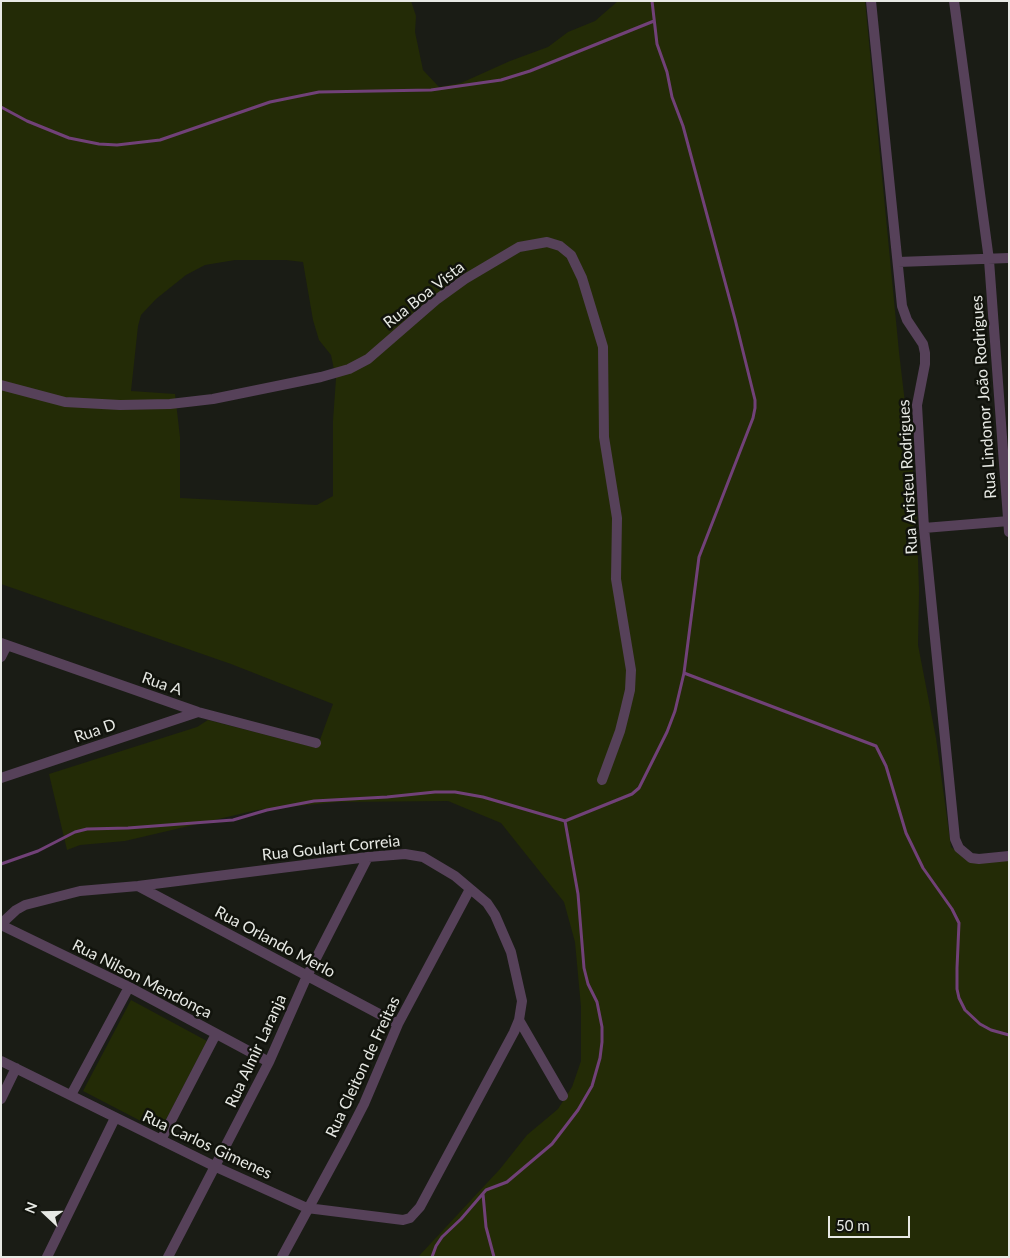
<!DOCTYPE html>
<meta charset="utf-8">
<style>
body{margin:0}
#map{position:relative;width:1010px;height:1258px;overflow:hidden;background:#1a1c15;font-family:Lato,sans-serif}
canvas{display:block}
.frame{position:absolute;inset:0;border:2px solid #e7e9e4;pointer-events:none}
.north{position:absolute;left:20px;top:1188px;width:50px;height:50px;-webkit-text-stroke:4px #11130c;paint-order:stroke;rotate:291deg;font-size:14px;font-weight:700;line-height:20px;text-align:center;color:#e7e9e4}
.north::after{content:'';display:block;margin:auto;width:18px;height:22px;background:#e7e9e4;clip-path:polygon(50% 0,100% 100%,50% 72%,0 100%)}
.scale{position:absolute;left:828px;top:1216px;width:82px;height:22px;box-sizing:border-box;border:2px solid #e7e9e4;border-top:0;padding-left:6px;font-size:15px;line-height:18px;white-space:nowrap;color:#e7e9e4;-webkit-text-stroke:4px #11130c;paint-order:stroke}
</style>
<div id="map">
<canvas width="1010" height="1258"></canvas>
<div class="frame"></div>
<div class="north">N</div>
<div class="scale">50 m</div>
</div>
<script>
const c = document.querySelector('canvas').getContext('2d');
c.lineJoin = 'round';
function paint(path, color) { c.fillStyle = color; c.fill(path, 'evenodd'); }
const toPath = rows => new Path2D(rows.map(r => 'M' + r).join(''));
function stroke(path, color, width, dash) { c.strokeStyle = color; c.lineWidth = width; c.lineCap = dash ? 'butt' : 'round'; c.setLineDash(dash || []); c.stroke(path); }
function label(font, color, halo, rows, align = 'center') {
  c.font = font + ' Lato,sans-serif'; c.lineWidth = 5; c.setLineDash([]); c.textBaseline = 'middle'; c.strokeStyle = halo; c.fillStyle = color; for (const [text, x, y, turn = 0] of rows) {
    c.save(); c.translate(x, y); c.rotate((+turn || 0) * Math.PI / 180); c.textAlign = isNaN(turn) ? turn : align; if (halo) c.strokeText(text, 0, 0); c.fillText(text, 0, 0); c.restore();
  }
}
const green = toPath([
 [1,1,411,1,416,16,415,32,423,70,439,87,461,83,510,61,548,47,568,32,595,21,618,1,865,1,899,352,916,497,919,591,918,645,936,738,951,847,964,857,1009,858,1009,1257,418,1257,500,1169,527,1135,558,1109,572,1087,581,1061,581,1007,575,942,564,902,501,823,448,801,338,802,257,810,125,841,80,845,67,850,49,774,197,727,208,720,317,748,333,704,231,664,1,584],
 [235,260,286,260,303,262,313,320,319,340,331,355,336,379,333,421,333,496,317,505,180,498,180,437,175,394,131,391,138,326,141,315,156,299,186,275,205,265],
 [131,1000,207,1041,160,1131,83,1091]
]);
const stream = toPath([
 [1,107,27,121,69,138,99,144,117,145,160,140,270,102,319,92,431,90,501,80,530,71,654,21],
 [684,673,876,746,886,766,906,833,923,868,952,909,959,923,957,968,957,989,959,998,965,1010,980,1024,991,1030,1009,1035],
 [1,864,38,851,75,832,87,829,128,828,233,820,267,810,314,801,387,797,435,792,455,792,483,797,565,821,632,794,639,788,667,732,675,711,684,673,699,557,753,418,755,408,755,400,735,319,683,126,672,97,667,72,657,44,652,1],
 [483,1194,486,1227,494,1257],
 [432,1257,436,1246,442,1237,461,1219,486,1190,507,1182,552,1144,578,1110,592,1086,600,1058,602,1042,602,1027,597,1002,588,984,584,968,578,894,565,821]
]);
const street = toPath([
 [871,1,902,306,907,320,923,344,925,353,925,364,917,405,924,528,955,839,959,848,971,858,979,859,1009,856],
 [954,1,989,260,1009,532],
 [898,262,1009,258],
 [1,385,65,402,120,405,170,404,213,399,321,377,349,369,368,359,436,300,465,279,519,247,547,242,560,246,571,255,582,278,603,347,604,437,617,518,616,579,631,670,630,690,625,711,620,731,602,780],
 [924,528,1009,521],
 [1,643,198,712,316,743],
 [1,657,7,645],
 [1,778,198,712],
 [138,886,398,1024],
 [1,924,16,910,25,905,80,891,138,886,368,857,405,854,423,857,455,876,487,903,495,915,511,952,522,1001,519,1020,514,1032,420,1207,410,1218,403,1220,307,1208,216,1167,1,1061],
 [1,925,129,987,269,1062],
 [519,1020,563,1096],
 [71,1095,129,987],
 [1,1099,16,1068],
 [161,1140,216,1034],
 [47,1257,115,1118],
 [168,1257,269,1062,307,976,368,857],
 [282,1257,345,1141,364,1104,398,1024,470,889]
]);
const streetNames = [
 ["Rua Boa Vista",424,295,-38],
 ["Rua Lindonor João Rodrigues",984,397,-94],
 ["Rua Aristeu Rodrigues",908,477,-93],
 ["Rua A",162,684,19],
 ["Rua D",95,731,-19],
 ["Rua Goulart Correia",331,848,-6],
 ["Rua Orlando Merlo",275,942,28],
 ["Rua Nilson Mendonça",142,979,27],
 ["Rua Almir Laranja",256,1051,-65],
 ["Rua Cleiton de Freitas",363,1067,-65],
 ["Rua Carlos Gimenes",207,1145,25]
];
paint(green, '#232b06');
stroke(stream, '#714178', 3);
stroke(street, '#564159', 10);
label('16px', '#e7e9e4', '#11130c', streetNames);
</script>
